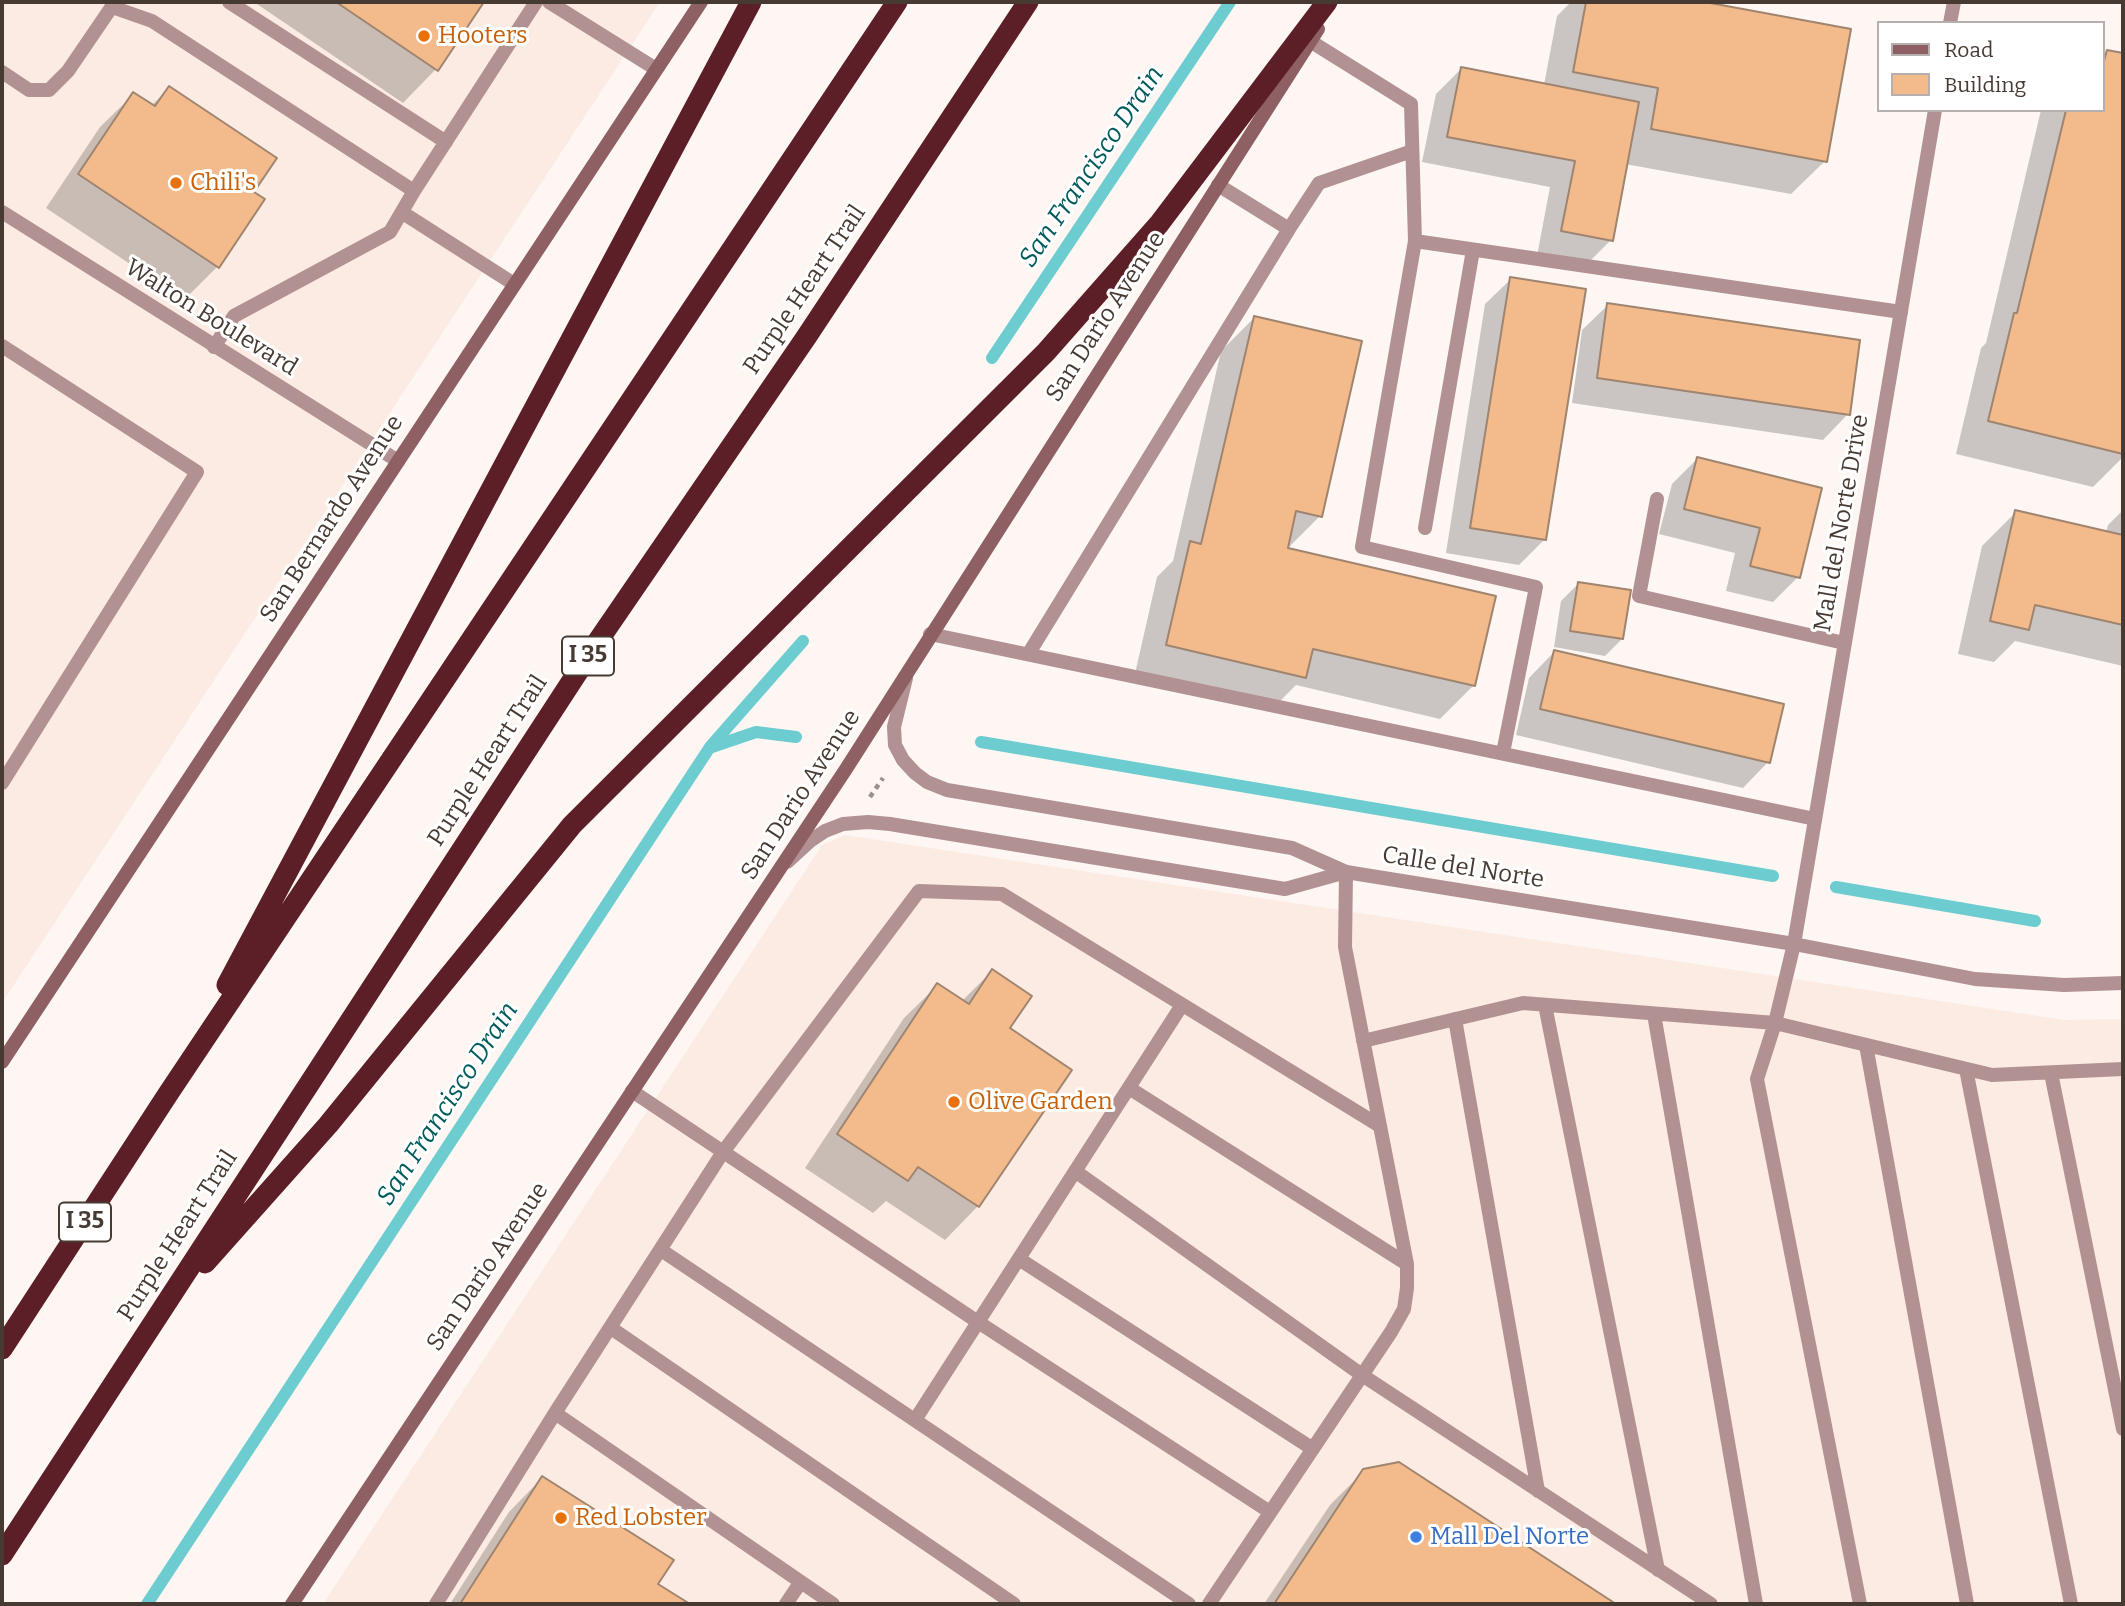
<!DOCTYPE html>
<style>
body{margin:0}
#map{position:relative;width:2125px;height:1606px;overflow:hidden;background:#fdf6f3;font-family:Bitter,serif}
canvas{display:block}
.frame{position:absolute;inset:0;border:4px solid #473a33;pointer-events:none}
.legend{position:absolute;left:1877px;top:21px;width:228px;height:91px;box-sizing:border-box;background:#fff;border:2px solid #b5b0ad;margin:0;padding:9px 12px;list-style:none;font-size:21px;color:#473a33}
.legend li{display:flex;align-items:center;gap:14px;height:35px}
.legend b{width:35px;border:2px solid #b5b0ad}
</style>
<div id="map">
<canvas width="2125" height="1606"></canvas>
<div class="frame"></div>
<ul class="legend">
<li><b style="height:9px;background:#8f6063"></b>Road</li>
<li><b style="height:19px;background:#f3ba8b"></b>Building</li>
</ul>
</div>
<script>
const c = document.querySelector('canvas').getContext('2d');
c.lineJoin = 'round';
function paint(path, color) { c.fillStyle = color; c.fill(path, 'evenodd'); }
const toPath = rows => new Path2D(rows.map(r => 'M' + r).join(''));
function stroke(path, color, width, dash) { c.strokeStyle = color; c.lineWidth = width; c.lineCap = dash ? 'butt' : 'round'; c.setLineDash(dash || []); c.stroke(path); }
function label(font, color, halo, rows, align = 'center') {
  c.font = font + ' Bitter,serif'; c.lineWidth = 6; c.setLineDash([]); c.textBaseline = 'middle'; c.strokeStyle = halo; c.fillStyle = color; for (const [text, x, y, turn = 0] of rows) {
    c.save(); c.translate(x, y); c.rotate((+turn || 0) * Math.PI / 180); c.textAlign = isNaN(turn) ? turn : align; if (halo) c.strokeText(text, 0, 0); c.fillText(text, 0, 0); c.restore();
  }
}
const built = toPath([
 [2,2,660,2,2,1003],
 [845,835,2065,1020,2123,1019,2123,1604,323,1604,822,845]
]);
const shadow = toPath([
 [254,2,482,2,436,69,403,103],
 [1571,2,1695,2,1849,30,1825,161,1791,194,1625,164,1611,240,1586,265,1537,256,1550,187,1422,162,1436,94,1461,69,1544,85,1557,16],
 [2107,51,2123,55,2123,457,2093,487,1956,454,1981,348,1986,343,2041,110,2102,110,2102,57],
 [169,88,252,192,217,267,184,300,46,208,100,127,134,94,152,105],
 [1511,279,1545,539,1519,565,1446,553,1485,304],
 [1608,305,1848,414,1823,440,1572,403,1582,330],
 [1254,318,1320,516,1287,549,1474,685,1440,719,1296,685,1271,710,1134,678,1157,577,1173,561,1221,351],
 [1697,459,1820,489,1798,577,1773,602,1726,591,1735,553,1659,534,1672,484],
 [2123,510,2123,666,2015,641,1994,662,1958,654,1982,546,2016,512,2106,533,2108,525],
 [1578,584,1622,639,1605,656,1554,647,1561,601],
 [1554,652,1768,762,1743,788,1516,735,1529,678],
 [992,971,1008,1029,978,1206,945,1240,886,1201,873,1213,805,1168,904,1018,938,985,962,1001],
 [1399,1464,1613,1604,1264,1604,1330,1505,1364,1471],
 [542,1478,656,1585,687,1604,450,1604,509,1512]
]);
const stream = toPath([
 [992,358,1230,2],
 [981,742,1773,876],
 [712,747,756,732,796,737],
 [1836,887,2035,921],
 [147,1604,710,747,803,641]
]);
const building = toPath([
 [336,2,484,2,438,71,336,2],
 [1586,2,1705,2,1851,29,1827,162,1651,129,1658,88,1573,72,1586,2],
 [2107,50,2123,53,2123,454,1988,421,2014,313,2017,313,2066,110,2102,110,2102,68,2107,50],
 [1461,67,1639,102,1613,241,1561,231,1575,161,1447,137,1461,67],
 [169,86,277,158,254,192,265,199,219,268,78,174,133,92,155,106,169,86],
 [1510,277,1586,289,1546,540,1470,528,1510,277],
 [1607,303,1860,340,1850,415,1597,378,1607,303],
 [1254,316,1362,341,1322,517,1296,511,1288,548,1496,596,1475,686,1313,649,1306,678,1166,645,1190,541,1201,544,1254,316],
 [1697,457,1822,488,1800,578,1750,566,1760,528,1684,509,1697,457],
 [2015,510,2123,535,2123,625,2035,605,2029,630,1990,621,2015,510],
 [1578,582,1631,590,1623,639,1570,631,1578,582],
 [1554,650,1784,704,1770,763,1540,709,1554,650],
 [992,969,1032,996,1010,1028,1072,1070,979,1207,918,1167,908,1181,837,1134,937,983,969,1004,992,969],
 [1399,1462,1616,1604,1274,1604,1363,1469,1399,1462],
 [542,1476,674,1560,658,1584,690,1604,460,1604,542,1476]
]);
const path = toPath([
 [870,797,883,778]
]);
const service = toPath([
 [229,2,446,142],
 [549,2,656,69],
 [112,7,152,21,414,191,390,232,234,316,214,347],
 [1310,41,1411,104,1415,241,1901,312],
 [2,72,29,90,49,90,68,71,115,2],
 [1218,185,1289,229],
 [414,191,536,2],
 [403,213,514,284],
 [1415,241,1362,547,1536,587,1503,753],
 [2,346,197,472,2,783],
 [1657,499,1639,596,1844,643],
 [1425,528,1473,250],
 [930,634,1815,819],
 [1029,653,1289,229,1319,183,1412,151],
 [1545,1005,1658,1570],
 [1654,1014,1756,1604],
 [1455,1019,1538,1491],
 [1363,1041,1523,1003,1775,1023,1794,944],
 [1866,1045,1967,1604],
 [1966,1069,2071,1604],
 [2051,1073,2123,1429],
 [1129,1088,1407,1264],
 [632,1091,978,1322,1270,1512],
 [1075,1171,1362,1375,1711,1604],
 [661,1250,1189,1604],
 [1019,1259,1313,1449],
 [611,1328,1014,1604],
 [555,1413,833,1604],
 [915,1420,1182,1005],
 [436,1604,555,1413,723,1152,919,891,1002,894,1380,1126],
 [786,1604,800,1583],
 [1209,1604,1391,1332,1404,1309,1407,1288,1407,1264,1345,947,1346,872],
 [1860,1604,1757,1079,1775,1023,1992,1075,2123,1069]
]);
const minor = toPath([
 [1950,23,1954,2],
 [2,212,398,461],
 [1794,944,1935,110]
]);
const tertiary = toPath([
 [906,678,894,727,895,745,903,760,915,773,927,782,947,790,1292,848,1346,872,1794,944,1975,979,2064,985,2123,983],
 [787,862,810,841,825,831,843,824,868,822,890,824,1285,889,1346,872]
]);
const secondary = toPath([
 [2,1062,701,2],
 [292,1604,846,769,1318,29]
]);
const motorway = toPath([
 [227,985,751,2],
 [205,1263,328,1125,572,825,1046,352,1159,224,1327,2],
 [2,1349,168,1094,897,2],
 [2,1555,598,641,807,336,1028,2]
]);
const markers = [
 [424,36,7,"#e8710a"],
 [176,183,7,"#e8710a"],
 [954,1102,7,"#e8710a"],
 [561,1518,7,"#e8710a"],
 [1416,1537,7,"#3f7fe0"]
];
const shields = [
 [588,656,52],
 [85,1222,52]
];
const shieldNames = [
 ["I 35",588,656],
 ["I 35",85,1222]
];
const foodNames = [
 ["Hooters",438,36],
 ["Chili's",190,183],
 ["Olive Garden",968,1102],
 ["Red Lobster",575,1518]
];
const streetNames = [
 ["Purple Heart Trail",805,290,-56],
 ["San Dario Avenue",1106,317,-57],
 ["Walton Boulevard",211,318,32],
 ["San Bernardo Avenue",332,519,-57],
 ["Mall del Norte Drive",1842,523,-80],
 ["Purple Heart Trail",488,761,-57],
 ["San Dario Avenue",801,795,-57],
 ["Calle del Norte",1463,868,9],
 ["Purple Heart Trail",178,1236,-57],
 ["San Dario Avenue",488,1267,-56]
];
const shopNames = [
 ["Mall Del Norte",1430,1537]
];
const waterNames = [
 ["San Francisco Drain",1092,167,-56],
 ["San Francisco Drain",448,1104,-57]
];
paint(built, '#fcebe3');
paint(shadow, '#0003');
stroke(stream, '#6ccccf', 12);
paint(building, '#f3ba8b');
stroke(building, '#9f846f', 2);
stroke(path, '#9b918c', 4.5, [5, 5]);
stroke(service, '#b29192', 14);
stroke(minor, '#b29192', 14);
stroke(tertiary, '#b29192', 14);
stroke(secondary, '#8f6063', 14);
stroke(motorway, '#5c1e27', 21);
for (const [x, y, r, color] of markers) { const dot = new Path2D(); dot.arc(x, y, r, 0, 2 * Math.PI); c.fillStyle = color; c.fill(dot); stroke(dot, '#fff', 2.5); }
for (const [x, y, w] of shields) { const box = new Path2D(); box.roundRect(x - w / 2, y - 19.5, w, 39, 5); c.fillStyle = '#fff'; c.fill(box); stroke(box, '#473a33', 2); }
label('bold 23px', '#473a33', null, shieldNames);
label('24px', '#c56008', '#fff', foodNames, 'left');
label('24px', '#473a33', '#fff', streetNames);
label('24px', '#366cbe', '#fff', shopNames, 'left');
label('italic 26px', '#005a5c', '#fff', waterNames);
</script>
